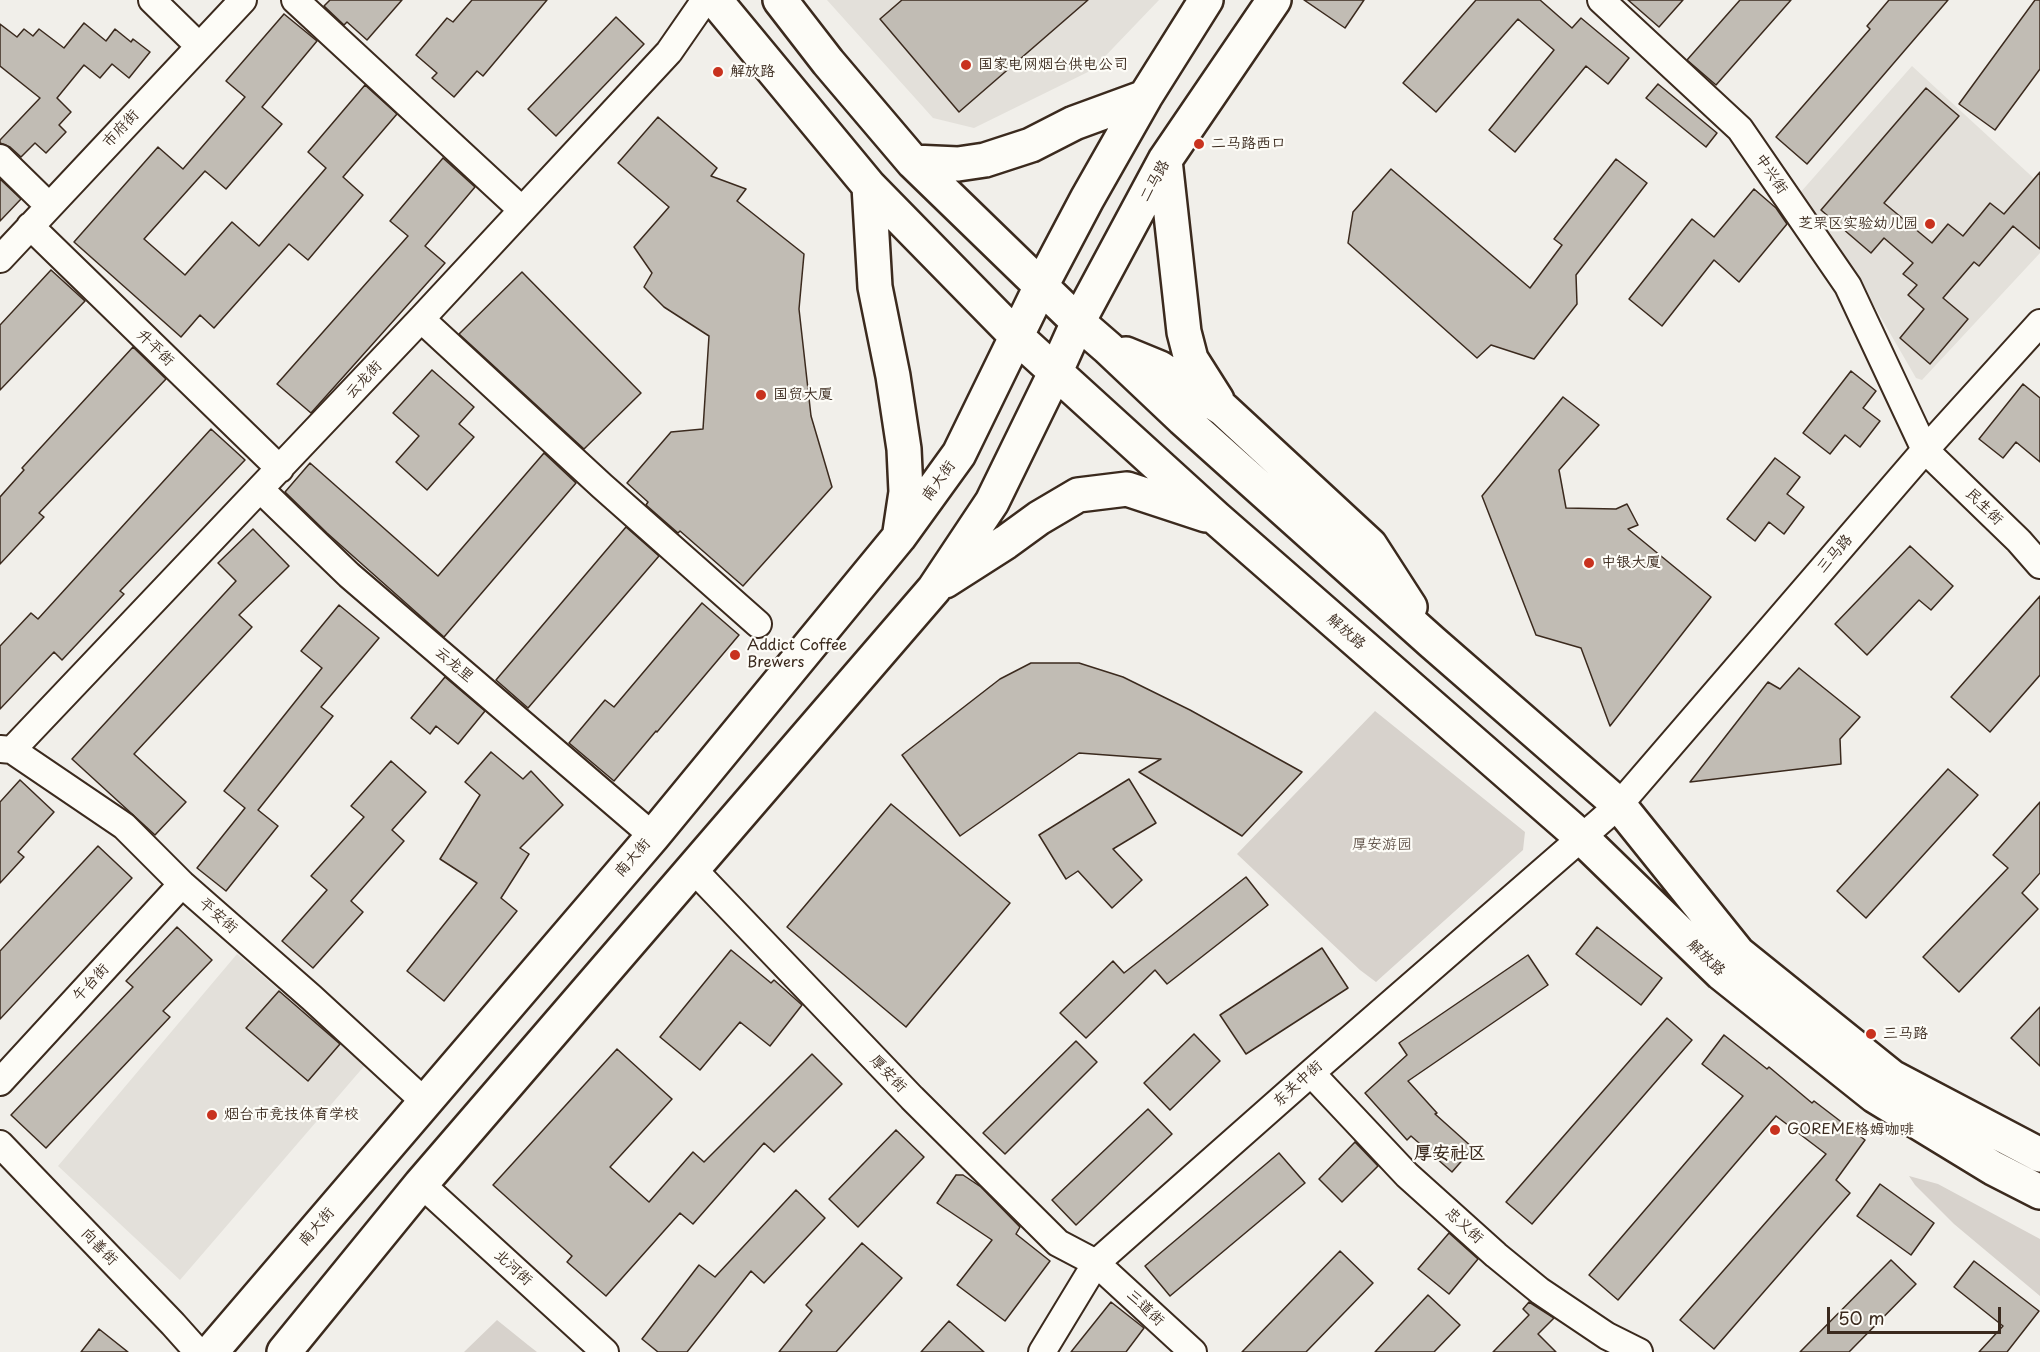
<!DOCTYPE html>
<meta charset="utf-8">
<style>
body{margin:0}
#map{position:relative;width:2040px;height:1352px;overflow:hidden;background:#f1efea;font-family:"Playpen Sans",sans-serif}
canvas{display:block}
.scale{position:absolute;left:1827px;top:1307px;width:174px;height:27px;box-sizing:border-box;border:3px solid #3b2a1e;border-top:0;padding-left:8px;font-size:18px;line-height:21px;white-space:nowrap;color:#3b2a1e;-webkit-text-stroke:4px #fdfcf7;paint-order:stroke}
</style>
<div id="map">
<canvas width="2040" height="1352"></canvas>
<div class="scale">50 m</div>
</div>
<script>
const c = document.querySelector('canvas').getContext('2d');
c.lineJoin = 'round';
function paint(path, color) { c.fillStyle = color; c.fill(path, 'evenodd'); }
const toPath = rows => new Path2D(rows.map(r => 'M' + r).join(''));
function stroke(path, color, width, dash) { c.strokeStyle = color; c.lineWidth = width; c.lineCap = dash ? 'butt' : 'round'; c.setLineDash(dash || []); c.stroke(path); }
function label(font, color, halo, rows, align = 'center') {
  c.font = font + ' "Playpen Sans","LXGW WenKai TC",sans-serif'; c.lineWidth = 4.5; c.setLineDash([]); c.textBaseline = 'middle'; c.strokeStyle = halo; c.fillStyle = color; for (const [text, x, y, turn = 0] of rows) {
    c.save(); c.translate(x, y); c.rotate((+turn || 0) * Math.PI / 180); c.textAlign = isNaN(turn) ? turn : align; if (halo) c.strokeText(text, 0, 0); c.fillText(text, 0, 0); c.restore();
  }
}
const built = toPath([
 [827,0,1159,0,1092,70,974,128,933,118],
 [1912,66,2040,184,2040,253,1922,380,1916,378,1854,271,1799,194],
 [237,954,366,1064,180,1280,58,1166]
]);
const green = toPath([
 [1375,711,1525,832,1523,850,1376,982,1360,970,1237,854],
 [1909,1176,1938,1184,2040,1239,2040,1296,1954,1224,1915,1185],
 [497,1320,528,1345,537,1352,464,1352]
]);
const building = toPath([
 [330,0,402,0,367,40,347,22,344,25,324,6,330,0],
 [472,0,547,0,483,76,477,71,454,97,432,78,437,73,416,55,447,18,453,22,472,0],
 [902,0,1088,0,959,112,880,19,902,0],
 [1304,0,1364,0,1345,28,1304,0],
 [1476,0,1540,0,1572,28,1581,18,1629,58,1608,84,1586,66,1515,152,1489,130,1554,50,1518,19,1436,112,1403,83,1476,0],
 [1628,0,1683,0,1659,27,1628,0],
 [1740,0,1791,0,1716,85,1687,60,1740,0],
 [1889,0,1948,0,1807,164,1776,137,1870,29,1867,26,1889,0],
 [2035,0,2040,0,2040,69,1995,130,1959,104,2035,0],
 [284,14,317,41,262,107,282,124,226,189,205,171,144,239,185,275,232,222,259,246,326,168,308,152,365,85,397,114,343,177,363,195,308,260,289,244,214,328,200,315,181,337,74,242,158,147,183,169,245,97,226,81,284,14],
 [616,17,644,44,556,136,528,109,616,17],
 [84,23,106,41,115,29,131,42,133,39,150,52,129,78,112,64,100,78,84,65,57,98,71,112,59,125,66,132,46,153,35,143,21,157,10,147,0,143,0,140,40,98,0,66,0,24,17,37,24,29,33,36,39,29,64,48,84,23],
 [1658,84,1717,133,1706,147,1646,98,1658,84],
 [1926,88,1959,116,1884,203,1932,243,1948,224,1963,236,1990,203,2004,214,2040,172,2040,249,2013,226,1979,266,1974,262,1943,298,1968,319,1930,364,1900,338,1924,309,1908,295,1917,285,1903,274,1913,263,1884,238,1871,253,1821,210,1926,88],
 [658,117,717,168,711,176,746,189,737,201,804,254,799,309,811,416,832,487,743,586,680,531,678,533,646,505,648,502,627,483,671,432,703,429,709,336,664,307,644,287,652,273,634,247,669,207,618,163,658,117],
 [443,158,475,187,425,246,445,263,311,413,277,384,408,236,390,221,443,158],
 [1616,159,1647,183,1576,275,1577,304,1534,359,1491,345,1477,358,1348,243,1353,212,1391,169,1530,288,1562,245,1554,239,1616,159],
 [0,179,21,199,0,221,0,179],
 [1754,189,1776,208,1787,224,1739,282,1714,260,1662,326,1629,299,1692,219,1714,237,1754,189],
 [51,270,85,301,0,390,0,325,51,270],
 [522,272,641,393,584,449,459,334,522,272],
 [133,347,166,379,39,513,44,517,0,564,0,497,24,470,22,468,133,347],
 [432,370,474,407,459,424,474,437,427,490,396,462,419,436,393,413,432,370],
 [1851,371,1876,391,1863,408,1880,421,1860,447,1845,435,1830,454,1803,433,1851,371],
 [2023,384,2040,398,2040,462,2016,442,2003,458,1979,439,2023,384],
 [1563,397,1599,425,1559,470,1566,508,1616,509,1627,504,1638,525,1628,529,1711,597,1610,726,1581,648,1536,635,1482,496,1563,397],
 [211,429,245,460,120,591,124,594,62,660,54,652,0,709,0,646,31,613,38,619,211,429],
 [544,453,576,483,444,637,327,533,285,492,310,463,438,576,544,453],
 [1775,458,1800,477,1787,494,1804,507,1784,534,1769,522,1755,541,1727,519,1775,458],
 [626,527,659,556,528,708,496,680,626,527],
 [253,529,289,566,239,615,252,627,134,754,186,802,155,835,72,759,236,581,218,563,253,529],
 [1910,546,1953,586,1931,610,1919,600,1867,655,1835,624,1910,546],
 [2040,596,2040,675,1990,732,1951,697,2040,596],
 [702,603,739,635,657,732,656,731,614,781,569,743,605,700,614,707,702,603],
 [339,605,379,638,321,707,333,716,258,810,278,826,226,891,197,868,245,808,224,791,322,668,301,651,339,605],
 [1031,663,1079,663,1123,677,1190,710,1302,772,1242,836,1139,772,1161,759,1079,753,960,836,902,755,1000,679,1031,663],
 [1799,668,1860,717,1840,739,1841,764,1690,782,1768,682,1780,689,1799,668],
 [445,677,485,711,458,744,436,726,430,734,411,718,445,677],
 [491,752,523,779,531,771,563,805,520,848,529,854,501,898,517,911,444,1001,407,971,477,883,440,859,480,795,465,782,491,752],
 [391,761,426,792,392,830,404,841,351,901,363,912,313,968,282,941,327,890,311,876,364,817,351,806,391,761],
 [1948,769,1978,795,1866,918,1837,891,1948,769],
 [1129,779,1156,823,1113,849,1142,880,1112,908,1078,871,1066,879,1039,835,1129,779],
 [20,780,54,812,18,852,24,857,0,883,0,802,20,780],
 [2040,802,2040,873,2022,893,2038,909,1959,992,1923,957,2008,868,1993,855,2040,802],
 [891,804,1010,903,906,1027,787,927,891,804],
 [98,846,132,878,0,1019,0,951,98,846],
 [1246,877,1268,905,1167,984,1155,970,1086,1038,1060,1013,1113,961,1124,973,1246,877],
 [177,927,212,960,163,1011,170,1017,46,1148,11,1115,133,987,126,981,177,927],
 [1597,927,1662,978,1641,1005,1576,954,1597,927],
 [1322,948,1348,988,1246,1054,1220,1015,1322,948],
 [731,950,771,983,774,980,802,1005,770,1046,740,1022,700,1070,660,1037,731,950],
 [1528,955,1548,985,1408,1081,1437,1113,1435,1114,1473,1148,1452,1172,1411,1136,1407,1140,1365,1093,1407,1055,1399,1043,1528,955],
 [279,991,340,1044,308,1081,246,1028,279,991],
 [2040,1007,2040,1066,2011,1038,2040,1007],
 [1667,1018,1692,1040,1532,1224,1506,1202,1667,1018],
 [1194,1034,1220,1061,1170,1110,1144,1083,1194,1034],
 [1724,1035,1767,1069,1769,1067,1812,1103,1814,1101,1865,1140,1836,1180,1850,1193,1714,1349,1680,1320,1826,1154,1776,1116,1618,1300,1589,1275,1743,1096,1702,1064,1724,1035],
 [1076,1041,1097,1062,1005,1154,983,1133,1076,1041],
 [617,1049,672,1099,610,1167,649,1202,693,1152,704,1162,812,1054,842,1084,774,1152,764,1143,693,1224,680,1213,606,1296,567,1262,572,1256,493,1185,617,1049],
 [1148,1109,1172,1134,1076,1225,1052,1200,1148,1109],
 [896,1130,924,1157,858,1227,829,1199,896,1130],
 [1355,1142,1378,1166,1342,1202,1319,1179,1355,1142],
 [1279,1153,1305,1183,1170,1296,1145,1266,1279,1153],
 [956,1175,963,1175,981,1187,1020,1227,1016,1234,1050,1261,1005,1321,957,1285,992,1240,937,1203,956,1175],
 [1880,1184,1934,1223,1911,1255,1857,1216,1880,1184],
 [796,1190,825,1218,764,1283,751,1271,687,1352,658,1352,642,1339,699,1265,715,1277,796,1190],
 [1449,1233,1478,1259,1449,1294,1418,1269,1449,1233],
 [862,1243,902,1278,836,1352,779,1352,812,1311,806,1305,862,1243],
 [1340,1251,1373,1283,1306,1352,1242,1352,1340,1251],
 [1891,1260,1916,1284,1849,1352,1800,1352,1891,1260],
 [1974,1261,2039,1311,2007,1352,1979,1352,2003,1326,1954,1287,1974,1261],
 [1428,1295,1460,1325,1434,1352,1375,1352,1428,1295],
 [1111,1302,1144,1328,1126,1352,1071,1352,1111,1302],
 [1529,1302,1554,1318,1538,1334,1556,1352,1493,1352,1529,1315,1523,1309,1529,1302],
 [949,1321,984,1352,921,1352,949,1321],
 [99,1329,128,1352,81,1352,99,1329]
]);
const minor = toPath([
 [152,0,199,46],
 [295,0,522,210],
 [1601,0,1740,129,1848,286,1925,450,2019,541,2040,565],
 [0,158,49,206],
 [30,226,280,469],
 [0,259,243,0],
 [421,319,602,486,758,624],
 [260,489,349,575,653,836],
 [0,749,12,750,124,826,182,884,312,998,425,1102],
 [12,750,421,319,669,52,705,0],
 [693,869,912,1098,1058,1243,1096,1263,1193,1352],
 [1311,1073,1407,1175,1496,1255,1540,1291,1607,1336,1639,1352],
 [0,1082,182,884],
 [0,1144,173,1324,198,1352],
 [421,1184,605,1352],
 [1042,1352,1096,1263,1311,1073,1619,805,1925,450,2040,323]
]);
const major = toPath([
 [715,0,869,186,1016,336,1216,518,1581,837,1721,973,1875,1096,1993,1168,2040,1192],
 [780,0,828,62,913,162,1078,322,1108,348,1183,419,1432,642,1619,805,1738,953,1892,1077,2040,1155],
 [1165,160,1184,332,1191,359,1217,400],
 [913,162,958,164,985,160,1031,145,1074,123,1145,97],
 [869,186,875,287,893,376,904,449,906,492,900,532],
 [1126,354,1160,368,1223,409,1370,545,1410,607],
 [945,581,1006,542,1039,518,1078,495,1127,489,1206,515],
 [211,1352,653,836,899,537,959,454,1041,286,1087,199,1145,97,1206,0],
 [284,1352,421,1184,934,589,992,502,1055,373,1078,322,1165,160,1274,0]
]);
const markers = [
 [966,65,6,"#c8321e"],
 [718,72,6,"#c8321e"],
 [1199,144,6,"#c8321e"],
 [1930,224,6,"#c8321e"],
 [761,395,6,"#c8321e"],
 [1589,563,6,"#c8321e"],
 [735,655,6,"#c8321e"],
 [1871,1034,6,"#c8321e"],
 [212,1115,6,"#c8321e"],
 [1775,1130,6,"#c8321e"]
];
const poiNames = [
 ["国家电网烟台供电公司",978,65],
 ["解放路",730,72],
 ["二马路西口",1211,144],
 ["芝罘区实验幼儿园",1918,224,"right"],
 ["国贸大厦",773,395],
 ["中银大厦",1601,563],
 ["Addict Coffee",747,646],
 ["Brewers",747,663],
 ["三马路",1883,1034],
 ["烟台市竞技体育学校",224,1115],
 ["GOREME格姆咖啡",1787,1130]
];
const streetNames = [
 ["市府街",121,129,-47],
 ["中兴街",1771,174,56],
 ["二马路",1155,181,-61],
 ["升平街",155,348,44],
 ["云龙街",364,380,-47],
 ["南大街",939,481,-54],
 ["民生街",1984,507,44],
 ["三马路",1835,554,-49],
 ["解放路",1346,632,41],
 ["云龙里",454,665,41],
 ["南大街",633,858,-49],
 ["平安街",218,916,41],
 ["解放路",1706,958,43],
 ["午台街",91,983,-47],
 ["厚安街",888,1074,46],
 ["东关中街",1298,1084,-42],
 ["忠义街",1464,1226,42],
 ["南大街",317,1227,-49],
 ["向善街",99,1247,46],
 ["北河街",513,1268,42],
 ["三道街",1145,1308,43]
];
const parkNames = [
 ["厚安游园",1382,845]
];
const quarterNames = [
 ["厚安社区",1450,1154]
];
paint(built, '#e3e0da');
paint(green, '#d7d2cc');
paint(building, '#c1bcb4');
stroke(building, '#3b2a1e', 1.5);
stroke(minor, '#3b2a1e', 30);
stroke(major, '#3b2a1e', 38);
stroke(minor, '#fdfcf7', 26);
stroke(major, '#fdfcf7', 33);
for (const [x, y, r, color] of markers) { const dot = new Path2D(); dot.arc(x, y, r, 0, 2 * Math.PI); c.fillStyle = color; c.fill(dot); stroke(dot, '#fdfcf7', 2); }
label('15px', '#3b2a1e', '#fdfcf7', poiNames, 'left');
label('15px', '#3b2a1e', '#fdfcf7', streetNames);
label('15px', '#62544a', '#fdfcf7', parkNames);
label('bold 18px', '#3b2a1e', '#fdfcf7', quarterNames);
</script>
